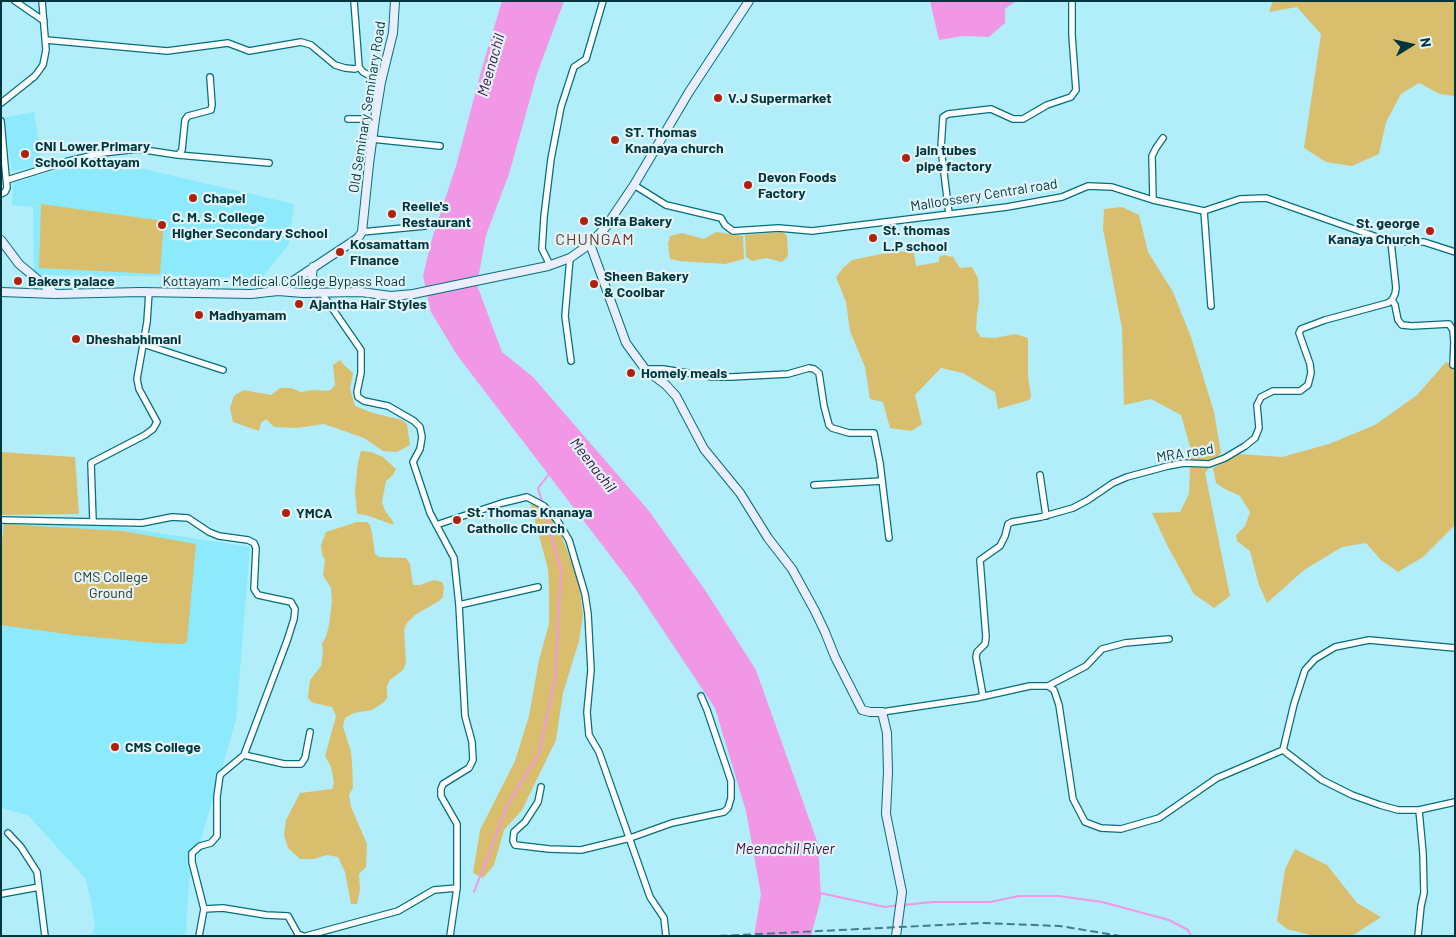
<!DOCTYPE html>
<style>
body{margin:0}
#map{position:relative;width:1456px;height:937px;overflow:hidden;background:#b1eefa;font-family:Barlow,sans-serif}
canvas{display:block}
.frame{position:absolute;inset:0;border:2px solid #00353d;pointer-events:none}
.north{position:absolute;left:1386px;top:20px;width:50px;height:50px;-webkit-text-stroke:4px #e0f4f8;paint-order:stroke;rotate:80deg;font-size:14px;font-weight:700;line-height:20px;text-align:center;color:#00353d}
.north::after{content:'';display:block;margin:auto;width:18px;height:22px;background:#00353d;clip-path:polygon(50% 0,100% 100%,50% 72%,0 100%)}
</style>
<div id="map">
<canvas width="1456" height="937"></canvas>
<div class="frame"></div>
<div class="north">N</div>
</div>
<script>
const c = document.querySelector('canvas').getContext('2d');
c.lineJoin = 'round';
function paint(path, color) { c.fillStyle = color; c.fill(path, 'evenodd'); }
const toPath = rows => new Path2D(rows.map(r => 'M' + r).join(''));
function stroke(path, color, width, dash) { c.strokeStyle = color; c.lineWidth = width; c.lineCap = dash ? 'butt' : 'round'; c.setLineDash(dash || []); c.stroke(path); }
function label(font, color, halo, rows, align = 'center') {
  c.font = font + ' Barlow,sans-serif'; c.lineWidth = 4.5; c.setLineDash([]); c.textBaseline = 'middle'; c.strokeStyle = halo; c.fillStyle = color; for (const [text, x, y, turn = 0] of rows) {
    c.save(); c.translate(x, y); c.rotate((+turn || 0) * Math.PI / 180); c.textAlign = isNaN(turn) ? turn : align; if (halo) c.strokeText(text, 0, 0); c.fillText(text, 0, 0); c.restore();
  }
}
const built = toPath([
 [34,112,43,166,12,171,3,118],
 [110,161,294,204,289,244,260,280,222,277,34,275,33,207,12,205,13,183,69,167],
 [1,522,100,524,250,547,236,720,189,880,186,936,92,936,95,923,86,879,28,815,1,808]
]);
const green = toPath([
 [1273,1,1455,1,1455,96,1440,94,1419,83,1401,94,1386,122,1379,154,1352,166,1326,162,1304,148,1321,34,1297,7,1269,12],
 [41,204,164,221,160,274,39,268],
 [1122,207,1139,215,1148,252,1173,292,1191,337,1214,412,1221,453,1205,473,1230,596,1214,608,1194,594,1168,547,1152,513,1180,512,1189,494,1191,450,1181,415,1151,399,1124,405,1122,328,1103,229,1104,209],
 [716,232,743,236,744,259,725,264,680,261,670,259,668,244,670,236,682,233,704,239],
 [783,232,787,236,788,256,782,262,766,258,752,261,746,257,745,235],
 [896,251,914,253,916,266,939,262,939,257,944,255,953,257,960,268,972,267,978,278,979,301,977,314,976,330,981,337,995,338,1015,334,1028,338,1028,375,1031,397,1029,400,998,409,995,392,963,373,941,368,915,395,922,424,911,431,890,428,883,402,870,399,865,367,850,331,846,302,836,277,843,268,852,260],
 [340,360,345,366,353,373,350,389,355,406,373,413,402,420,407,424,410,445,397,452,383,451,364,438,324,424,297,428,274,427,266,419,261,423,259,431,233,422,230,408,234,396,243,390,271,395,280,388,291,388,301,392,313,390,329,391,335,385,333,365],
 [1446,362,1455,366,1455,525,1423,557,1398,572,1381,560,1366,543,1342,547,1304,570,1267,603,1259,585,1250,551,1237,541,1236,535,1245,526,1250,512,1240,496,1223,488,1216,483,1213,468,1238,454,1282,457,1329,444,1375,425,1417,395],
 [361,451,371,452,383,457,396,469,393,475,386,481,382,502,385,511,392,520,394,525,366,515,357,514,355,491,358,462],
 [1,452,75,457,79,514,1,515],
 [530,502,544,507,560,531,579,583,583,615,579,641,563,693,556,740,522,810,504,830,494,865,483,878,473,873,480,830,515,761,529,716,539,660,549,624,549,589,548,569],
 [357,522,367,522,370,525,372,533,375,554,379,557,406,558,410,564,413,585,420,585,434,580,442,582,444,587,443,597,439,601,415,615,407,623,404,630,406,663,403,670,390,680,387,686,387,698,383,703,372,710,354,713,345,718,343,726,351,752,352,762,353,788,349,795,351,807,367,844,366,867,359,874,360,890,357,904,351,904,345,872,338,857,327,855,314,859,300,859,288,848,284,835,286,820,300,793,332,789,334,782,331,767,325,756,336,716,332,707,313,703,308,698,310,680,321,666,323,652,322,643,326,637,329,625,332,601,331,588,323,575,325,559,322,555,321,545,326,532],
 [4,524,123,531,196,544,187,641,184,644,155,643,73,635,1,625,1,551],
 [1295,849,1327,865,1357,903,1381,917,1355,934,1349,936,1314,936,1287,929,1277,921,1285,869]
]);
const water = toPath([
 [502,1,564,1,537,74,509,174,486,235,477,285,502,352,533,377,649,511,707,593,756,670,818,844,821,898,811,936,754,936,761,894,746,811,715,708,635,588,457,355,431,312,423,276,432,239,456,166,482,68],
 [930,1,1016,1,1005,9,1005,23,989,37,963,36,939,40]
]);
const stream = toPath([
 [542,502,538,488,549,474],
 [474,892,507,806,539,753,555,679,561,571,544,509],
 [820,893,885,907,898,905],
 [903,905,933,902,990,902,1019,896,1059,896,1102,902,1169,920,1188,930,1191,936]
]);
const street = toPath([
 [15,1,44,21],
 [354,1,359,67,363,72,381,82],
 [46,40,167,51,228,43,249,51,301,42,311,45,335,65,345,68,355,69,359,67],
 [1,103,35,76,43,65,46,50,42,1],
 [348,119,375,119],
 [1,121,7,188,5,192,1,194],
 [372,139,440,146],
 [178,155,269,163],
 [7,180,65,162,102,153,138,149,178,155,182,150,185,120,188,116,211,110,212,105,210,77],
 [634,185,666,205,721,218,725,225,733,231,779,228,812,231,1007,207,1062,197,1088,186,1112,187,1153,200,1204,211,1240,199,1266,198,1391,242,1424,242,1455,252],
 [1153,200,1152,156,1156,148,1163,138],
 [1204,211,1211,306],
 [949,214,941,148,943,117,948,114,991,109,1013,119,1023,119,1047,105,1071,97,1076,90,1072,35,1072,1],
 [362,232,425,226],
 [570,258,565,316,571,361],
 [550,265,542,249,544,217,551,159,561,107,574,67,586,59,603,1],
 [1392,300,1395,305,1398,320,1402,325,1412,326,1449,324,1453,330,1454,342,1453,365],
 [143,344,223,370],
 [645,369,663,369,713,377,731,377,788,374,809,368,814,369,819,373,824,406,829,425,832,428,849,433,874,433,880,463,889,538],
 [1040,475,1046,516],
 [814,485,882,481],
 [1,520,142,523,172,517,188,518,209,532,219,536,248,540,254,543,256,548,254,589,258,595,291,602,295,609,294,619,287,641,244,755,220,775,217,797,217,836,211,843,200,846,192,853,192,862,204,909],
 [93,521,91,463,145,435,153,429,157,422,139,389,137,379,147,322,149,292],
 [436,525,502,503,527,497,544,506,557,520,569,540,585,594,588,614,591,670,587,712,589,735,599,752,650,897,664,918,666,936],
 [459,605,538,587],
 [1048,686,1086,666,1102,649,1125,643,1169,639],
 [983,696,976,657,977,652,985,644,986,637,980,560,1000,546,1005,536,1008,524,1012,522,1041,517,1073,508,1088,500,1113,483,1127,477,1168,466,1184,463,1209,464,1225,458,1245,446,1255,438,1259,428,1257,405,1261,397,1273,391,1300,391,1308,385,1311,373,1310,364,1299,333,1301,329,1325,320,1388,303,1392,300,1395,294,1396,288,1391,242],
 [882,712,976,698,1030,686,1048,686,1054,690,1059,705,1073,799,1085,822,1101,828,1121,829,1159,818,1217,778,1283,750,1294,704,1305,670,1315,659,1335,647,1369,640,1455,648],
 [1283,750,1322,780,1352,795,1380,805,1398,810,1419,810,1455,802],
 [244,755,284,764,301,764,305,758,310,732],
 [541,787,538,802,525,822,514,832,513,841,515,845,549,849,581,850,630,838,672,823,724,812,728,808,731,798,731,781,707,710,701,696],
 [8,833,21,847,37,872,45,936],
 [1,894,39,887],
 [199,936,204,909,223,908,266,915,288,916,298,934,303,936],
 [306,936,398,911,434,890,457,888,457,824,441,796,441,789,443,784,469,768,473,760,472,742,465,716,459,605,454,558,430,513,413,462,420,449,422,437,420,427,414,421,388,406,364,401,358,397,357,392,361,373,361,350,321,292],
 [450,936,457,888],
 [1418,936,1421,906,1424,893,1423,853,1419,810]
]);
const secondary = toPath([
 [1,240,19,264,55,294],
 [590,244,626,343,645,369,666,385,676,396,704,449,740,493,768,538,792,569,815,611,825,632,835,657,862,710,870,712,882,712,887,733,888,772,886,814,902,892,896,936],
 [313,267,312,275,316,292],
 [278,291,358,238,362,232,369,164,375,119,381,82,393,33,395,1],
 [1,292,55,294,141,292,251,294,278,291,303,293,361,292,391,296,413,294,548,266,570,258,590,244,605,228,634,185,689,92,749,1]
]);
const rail = toPath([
 [719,936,982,923,1060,926,1120,936]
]);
const markers = [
 [718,98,5,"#af210d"],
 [615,140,5,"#af210d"],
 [25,154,5,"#af210d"],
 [906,158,5,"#af210d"],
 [748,185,5,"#af210d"],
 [193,198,5,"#af210d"],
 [392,214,5,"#af210d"],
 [584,221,5,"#af210d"],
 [162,225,5,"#af210d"],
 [1430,231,5,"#af210d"],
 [873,238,5,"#af210d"],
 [340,252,5,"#af210d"],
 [18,281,5,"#af210d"],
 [594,284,5,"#af210d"],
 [299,304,5,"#af210d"],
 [199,315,5,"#af210d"],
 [76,339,5,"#af210d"],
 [631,373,5,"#af210d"],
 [286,513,5,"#af210d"],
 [457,520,5,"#af210d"],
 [115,747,5,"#af210d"]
];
const poiNames = [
 ["V.J Supermarket",728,98],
 ["ST. Thomas",625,132],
 ["Knanaya church",625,148],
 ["CNI Lower Primary",35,146],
 ["School Kottayam",35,162],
 ["jain tubes",916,150],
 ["pipe factory",916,166],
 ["Devon Foods",758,177],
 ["Factory",758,193],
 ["Chapel",203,198],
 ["Reelie's",402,206],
 ["Restaurant",402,222],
 ["C. M. S. College",172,217],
 ["Higher Secondary School",172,233],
 ["Shifa Bakery",594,221],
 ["St. george",1420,223,"right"],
 ["Kanaya Church",1420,239,"right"],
 ["St. thomas",883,230],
 ["L.P school",883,246],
 ["Kosamattam",350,244],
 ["Finance",350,260],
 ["Sheen Bakery",604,276],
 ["& Coolbar",604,292],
 ["Bakers palace",28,281],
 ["Ajantha Hair Styles",309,304],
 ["Madhyamam",209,315],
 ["Dheshabhimani",86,339],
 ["Homely meals",641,373],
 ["St. Thomas Knanaya",467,512],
 ["Catholic Church",467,528],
 ["YMCA",296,513],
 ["CMS College",125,747]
];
const streetNames = [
 ["Old Seminary Seminary Road",367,107,-81],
 ["Malloossery Central road",984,195,-9],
 ["Kottayam - Medical College Bypass Road",284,281],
 ["MRA road",1185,453,-9]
];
const parkNames = [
 ["CMS College",111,577],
 ["Ground",111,593]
];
const waterNames = [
 ["Meenachil",491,65,-74],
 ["Meenachil",593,465,52],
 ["Meenachil River",785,849]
];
const quarterNames = [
 ["CHUNGAM",595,240]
];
paint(built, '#8ceafc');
paint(green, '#d9be6d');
paint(water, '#f197e6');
stroke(stream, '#f197e6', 2);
stroke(street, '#046e7c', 8);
stroke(secondary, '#046e7c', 10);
stroke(street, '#fff', 5.5);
stroke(secondary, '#eaeefc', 8);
stroke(rail, '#437c85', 2, [8, 4]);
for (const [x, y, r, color] of markers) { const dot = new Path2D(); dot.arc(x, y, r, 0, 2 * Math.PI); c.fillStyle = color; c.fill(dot); stroke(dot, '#e0f4f8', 2); }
label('bold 14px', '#00353d', '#e0f4f8', poiNames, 'left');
label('14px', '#00353d', '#e0f4f8', streetNames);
label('14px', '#39321d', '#e0f4f8', parkNames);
label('italic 15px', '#440e40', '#e0f4f8', waterNames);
c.letterSpacing = '1px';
label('16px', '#783327', '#e0f4f8', quarterNames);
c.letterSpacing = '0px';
</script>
